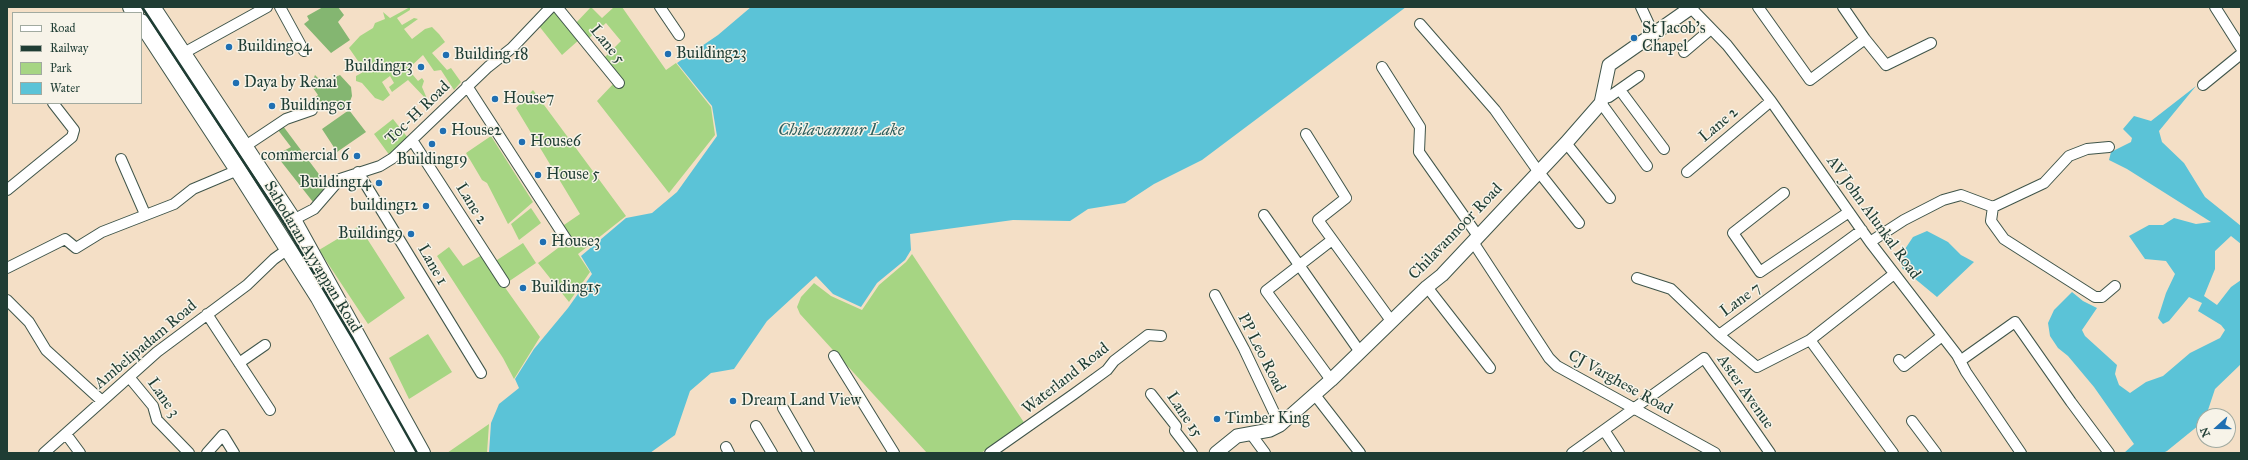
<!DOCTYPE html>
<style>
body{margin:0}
#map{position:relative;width:2248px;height:460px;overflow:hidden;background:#f4dfc6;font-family:"IM FELL Great Primer",serif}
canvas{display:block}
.frame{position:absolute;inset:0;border:8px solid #1f3d34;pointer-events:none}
.legend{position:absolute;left:12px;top:12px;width:130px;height:92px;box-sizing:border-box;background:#f7f3e8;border:1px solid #a1aaa0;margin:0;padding:5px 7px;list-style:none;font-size:12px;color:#1f3d34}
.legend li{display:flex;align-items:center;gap:8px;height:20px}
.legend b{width:20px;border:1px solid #a1aaa0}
.north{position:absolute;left:2196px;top:408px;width:40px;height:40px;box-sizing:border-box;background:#f7f3e8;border:1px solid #a1aaa0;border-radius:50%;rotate:249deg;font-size:11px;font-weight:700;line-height:16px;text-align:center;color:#1f3d34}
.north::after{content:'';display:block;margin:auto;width:14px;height:18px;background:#1f6fb2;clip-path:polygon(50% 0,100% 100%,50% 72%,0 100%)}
</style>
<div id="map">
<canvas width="2248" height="460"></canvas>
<div class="frame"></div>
<ul class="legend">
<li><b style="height:5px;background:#fff"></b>Road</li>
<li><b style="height:5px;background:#1f3d34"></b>Railway</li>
<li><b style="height:11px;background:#a6d583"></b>Park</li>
<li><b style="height:11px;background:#5bc3d7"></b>Water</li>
</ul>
<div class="north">N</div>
</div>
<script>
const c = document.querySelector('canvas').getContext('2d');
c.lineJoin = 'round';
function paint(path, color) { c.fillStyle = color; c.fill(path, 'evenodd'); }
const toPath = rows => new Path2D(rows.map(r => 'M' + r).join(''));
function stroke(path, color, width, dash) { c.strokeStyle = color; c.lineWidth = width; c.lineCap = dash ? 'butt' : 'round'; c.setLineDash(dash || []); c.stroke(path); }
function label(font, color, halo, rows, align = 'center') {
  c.font = font + ' "IM FELL Great Primer",serif'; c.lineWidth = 3; c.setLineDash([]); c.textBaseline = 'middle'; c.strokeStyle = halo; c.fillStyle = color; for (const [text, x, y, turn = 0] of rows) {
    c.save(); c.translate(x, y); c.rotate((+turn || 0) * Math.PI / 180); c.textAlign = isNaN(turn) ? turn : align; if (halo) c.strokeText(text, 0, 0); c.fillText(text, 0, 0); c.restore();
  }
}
const green = toPath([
 [410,7,410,10,397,18,402,25,414,18,418,19,404,29,412,39,425,29,432,27,439,34,445,42,432,53,447,70,451,68,461,82,454,90,441,70,434,71,423,55,408,69,418,81,422,78,424,81,422,87,428,101,408,80,392,92,389,87,394,83,390,76,382,82,390,95,383,101,375,98,362,83,356,81,356,76,365,71,349,48,360,36,373,28,375,23,385,19,383,12,390,18],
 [591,7,602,18,614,7,622,7,666,70,676,63,711,107,715,135,669,193,597,101,615,82,603,59,621,41,606,23,588,39,575,24],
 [552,12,556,12,580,39,562,55,539,26],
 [533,90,626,216,578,254,590,272,569,302,538,263,570,239,561,227,580,214,516,108],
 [393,119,408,138,390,156,374,134],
 [491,136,533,202,508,224,487,183,482,180,466,153],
 [531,208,541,223,519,240,511,224],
 [359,226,405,298,368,324,319,250],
 [523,243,536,263,508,282,494,262],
 [449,247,463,266,482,255,540,337,514,379,503,358,437,256],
 [912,254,1025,424,981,453,927,453,800,314,797,307,801,297,814,283,831,296,862,310,879,285,906,262],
 [428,334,452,372,409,399,389,358],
 [489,424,487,453,447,453]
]);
const forest = toPath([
 [323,7,338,7,344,15,338,22,350,40,331,53,304,24,309,20,307,16],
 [315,75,322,82,326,78,330,79,340,75,351,87,352,96,347,109,338,107,327,101,316,110,307,105,318,95,311,85],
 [349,110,366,132,337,152,322,129],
 [283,126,327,185,313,202,276,155,291,147,278,130]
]);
const water = toPath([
 [751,7,1406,7,1202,160,1154,184,1125,203,1088,209,1070,221,1013,220,910,234,911,250,905,260,877,283,861,307,833,294,816,276,767,321,734,369,711,373,690,391,675,435,650,453,489,453,491,423,499,404,519,388,515,379,534,349,568,308,592,274,581,256,626,218,652,213,677,192,717,136,712,106,677,63,718,35],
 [2196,86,2159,131,2162,142,2184,163,2205,197,2241,226,2241,244,2231,236,2215,251,2215,269,2204,296,2217,305,2231,287,2241,280,2241,364,2215,389,2206,416,2204,416,2204,421,2167,451,2163,453,2124,453,2134,444,2094,387,2068,356,2058,348,2050,336,2048,323,2054,310,2072,292,2083,301,2097,308,2082,330,2085,336,2117,365,2115,374,2119,385,2130,393,2146,382,2163,376,2190,353,2220,338,2225,330,2221,325,2198,311,2202,303,2189,297,2169,321,2163,324,2158,318,2166,293,2175,274,2166,261,2145,259,2129,236,2149,225,2163,225,2174,218,2196,224,2211,222,2127,169,2109,160,2111,152,2131,142,2132,138,2123,129,2134,116,2151,121],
 [1927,231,1948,242,1961,255,1974,262,1937,297,1902,268,1905,249,1913,237]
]);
const minor = toPath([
 [280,7,304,51],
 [557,7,619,83],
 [660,7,679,35],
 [1641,7,1653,33],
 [1758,7,1810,80,1865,39],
 [1843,7,1865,39,1886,65,1931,43],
 [2215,7,2241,48],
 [1691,8,1727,45,1771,101,1870,242,1957,355,1966,372,2021,453],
 [1420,24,1495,110,1538,171,1579,223],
 [1684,52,1711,29],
 [182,54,267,7],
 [1382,67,1420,127,1419,152,1478,236],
 [2203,85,2241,54],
 [467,86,566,239],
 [1620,90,1664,149],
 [1603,98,1609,97,1639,76],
 [1601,103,1647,166],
 [1306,134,1346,198,1318,220,1392,322],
 [412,140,504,282],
 [1566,143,1610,198],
 [244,147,286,119,312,110],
 [121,159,145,214],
 [358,172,481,373],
 [1687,172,1771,101],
 [7,190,72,137,74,130,53,103],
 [1784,193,1733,233,1760,272,1849,212],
 [1993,207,1991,221,2004,239,2095,297,2102,297,2115,286],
 [1264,215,1360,352],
 [293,220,314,209,340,179,380,166,393,158,488,67,512,48,551,7],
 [1473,242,1549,358,1557,366,1715,453],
 [1870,242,1904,220,1943,200,1961,195,1993,207,2044,183,2069,156,2087,149,2109,147],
 [7,268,65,239,76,248,102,232,174,204,193,189,238,170],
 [1637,278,1671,289,1719,335,1862,230],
 [1427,287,1490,368],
 [1215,295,1244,349,1280,425],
 [7,300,29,322,46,350,102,401],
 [207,314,270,410],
 [1719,335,1757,367,1810,340],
 [834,356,894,453],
 [1899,360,1904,366,1942,336],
 [1960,361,2015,322,2071,402,2109,453],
 [239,363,265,345],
 [129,377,153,406,157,420,189,453],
 [1331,380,1266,291,1332,240],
 [1151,394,1176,426,1175,431,1192,453],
 [1315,395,1360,453],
 [783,408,809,453],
 [1912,421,1936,453],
 [756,426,772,453],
 [1604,430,1619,453],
 [66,434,80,453],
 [1251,434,1265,453],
 [726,447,729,453],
 [44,453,157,352,247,285,274,259,288,249],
 [207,453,223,435,234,453],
 [990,453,1074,394,1107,370,1114,361,1148,335,1161,336],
 [1572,453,1704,358,1770,453],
 [1893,453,1810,340,1894,274]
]);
const tertiary = toPath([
 [1216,453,1237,436,1270,430,1280,425,1331,380,1427,287,1442,275,1566,143,1601,103,1609,65,1692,7]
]);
const primary = toPath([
 [131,7,135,13],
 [152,7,293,220,422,453],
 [141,22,238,170,319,298,405,453]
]);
const rail = toPath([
 [142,7,287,228,353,339,417,453]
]);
const markers = [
 [1634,38,4,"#1f6fb2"],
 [229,47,4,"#1f6fb2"],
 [668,54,4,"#1f6fb2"],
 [446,55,4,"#1f6fb2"],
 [421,67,4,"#1f6fb2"],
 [236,83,4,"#1f6fb2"],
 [495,99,4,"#1f6fb2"],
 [272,106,4,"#1f6fb2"],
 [443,131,4,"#1f6fb2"],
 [522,142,4,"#1f6fb2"],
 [432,144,4,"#1f6fb2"],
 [357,156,4,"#1f6fb2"],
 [538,175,4,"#1f6fb2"],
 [379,183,4,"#1f6fb2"],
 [426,206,4,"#1f6fb2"],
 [411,234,4,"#1f6fb2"],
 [543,242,4,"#1f6fb2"],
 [523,288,4,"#1f6fb2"],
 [733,401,4,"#1f6fb2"],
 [1217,419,4,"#1f6fb2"]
];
const poiNames = [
 ["St Jacob's",1642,29],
 ["Chapel",1642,47],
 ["Building04",237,47],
 ["Building23",676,54],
 ["Building 18",454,55],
 ["Building13",413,67,"right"],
 ["Daya by Renai",244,83],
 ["House7",503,99],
 ["Building01",280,106],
 ["House2",451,131],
 ["House6",530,142],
 ["commercial 6",349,156,"right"],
 ["Building19",432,160,"center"],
 ["House 5",546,175],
 ["Building14",371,183,"right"],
 ["building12",418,206,"right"],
 ["Building9",403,234,"right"],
 ["House3",551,242],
 ["Building15",531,288],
 ["Dream Land View",741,401],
 ["Timber King",1225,419]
];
const streetNames = [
 ["Lane 5",607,45,51],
 ["Toc-H Road",418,113,-44],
 ["Lane 2",1719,125,-40],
 ["Lane 2",471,204,58],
 ["AV John Alunkal Road",1873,218,54],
 ["Chilavannoor Road",1456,232,-46],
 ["Sahodaran Ayyappan Road",312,257,59],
 ["Lane 1",432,265,60],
 ["Lane 7",1741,300,-36],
 ["Ambelipadam Road",146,345,-40],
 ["PP Leo Road",1261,353,63],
 ["Waterland Road",1066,379,-38],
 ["CJ Varghese Road",1620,383,29],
 ["Aster Avenue",1745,392,55],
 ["Lane 3",163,398,55],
 ["Lane 15",1184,415,56]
];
const waterNames = [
 ["Chilavannur Lake",841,131]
];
paint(green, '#a6d583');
paint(forest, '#84b671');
paint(water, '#5bc3d7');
stroke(minor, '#3f554a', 12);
stroke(tertiary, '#3f554a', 15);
stroke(primary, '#3f554a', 18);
stroke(minor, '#fff', 10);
stroke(tertiary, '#fff', 13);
stroke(primary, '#fff', 16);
stroke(rail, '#1f3d34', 2.5);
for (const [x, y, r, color] of markers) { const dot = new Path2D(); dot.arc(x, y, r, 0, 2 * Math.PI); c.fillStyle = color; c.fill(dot); stroke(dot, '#f7f3e8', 1.5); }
label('16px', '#1f3d34', '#f7f3e8', poiNames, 'left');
label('16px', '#1f3d34', '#f7f3e8', streetNames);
label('italic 17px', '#2e5e5d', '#f7f3e8', waterNames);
</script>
